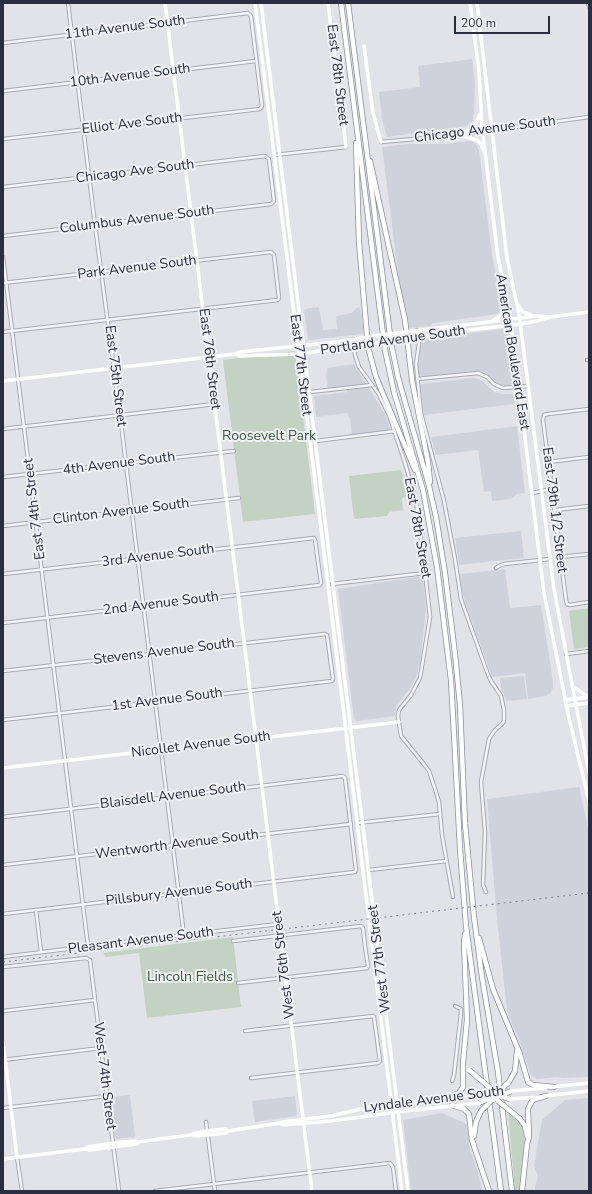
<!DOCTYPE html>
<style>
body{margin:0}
#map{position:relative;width:592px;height:1194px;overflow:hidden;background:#e2e3e9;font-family:"Nunito Sans",sans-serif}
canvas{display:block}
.frame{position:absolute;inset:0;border:4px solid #2b2e40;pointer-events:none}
.scale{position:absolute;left:454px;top:16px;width:96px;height:18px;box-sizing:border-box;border:2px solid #2b2e40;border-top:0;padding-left:5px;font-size:12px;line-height:14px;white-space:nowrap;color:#2b2e40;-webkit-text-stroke:3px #f1f2f7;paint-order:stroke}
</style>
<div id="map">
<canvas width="592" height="1194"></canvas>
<div class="frame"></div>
<div class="scale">200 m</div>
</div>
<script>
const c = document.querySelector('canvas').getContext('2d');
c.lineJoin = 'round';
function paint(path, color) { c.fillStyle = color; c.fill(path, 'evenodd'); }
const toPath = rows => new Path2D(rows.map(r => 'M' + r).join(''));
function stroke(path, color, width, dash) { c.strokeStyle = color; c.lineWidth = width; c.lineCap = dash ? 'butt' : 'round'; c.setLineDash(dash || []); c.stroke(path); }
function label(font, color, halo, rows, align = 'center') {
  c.font = font + ' "Nunito Sans",sans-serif'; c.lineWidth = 4; c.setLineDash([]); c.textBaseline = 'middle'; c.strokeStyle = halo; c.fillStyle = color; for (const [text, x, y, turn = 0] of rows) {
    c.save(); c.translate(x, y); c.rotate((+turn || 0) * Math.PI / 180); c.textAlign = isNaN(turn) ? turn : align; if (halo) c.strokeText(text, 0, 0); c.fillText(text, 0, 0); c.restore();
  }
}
const built = toPath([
 [472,59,475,83,474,114,472,122,466,126,387,137,382,119,379,92,420,87,418,66],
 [467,141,471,141,476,144,479,150,492,255,502,306,498,314,433,323,430,326,405,328,382,147,408,144,446,144],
 [319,307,323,330,337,329,336,316,352,313,356,308,360,307,364,332,362,334,308,340,304,309],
 [503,329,505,329,507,332,513,385,502,386,495,383,489,376,478,371,473,371,423,377,419,375,418,363,421,344,421,339],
 [354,364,358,371,384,412,390,427,390,429,388,431,352,435,350,418,347,413,316,417,314,397,315,396,347,392,346,387,328,389,326,376,327,368],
 [473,378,479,379,484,382,494,392,502,394,513,394,515,404,424,415,420,386,422,384],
 [517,426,525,493,517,494,511,499,492,501,491,491,484,492,478,450,436,455,431,437],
 [521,531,524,558,459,565,455,538],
 [505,569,510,608,541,605,553,681,553,688,550,693,546,696,528,699,525,673,492,677,465,602,462,589,460,574],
 [423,576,426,610,420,662,416,678,409,690,396,706,395,716,357,721,354,719,338,589],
 [524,676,527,699,507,701,501,689,500,678],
 [579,787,589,833,589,1077,563,1078,557,1077,537,1079,531,1075,519,1040,507,1011,497,918,487,799],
 [130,1095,135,1137,116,1139,115,1138,110,1097],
 [295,1096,297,1114,296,1116,255,1122,252,1101],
 [589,1098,589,1191,535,1191,535,1187,538,1176,534,1166,542,1120,565,1100],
 [442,1113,467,1124,470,1149,478,1172,482,1191,411,1191,403,1120]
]);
const green = toPath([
 [295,351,315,514,243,522,223,360],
 [401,470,410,497,402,498,403,510,389,512,387,516,354,519,349,476],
 [589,608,589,647,574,649,569,611],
 [233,937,241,1007,147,1018,139,953,106,957,103,953],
 [508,1112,521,1124,525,1135,520,1191,515,1191]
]);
const street = toPath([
 [68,3,95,225,120,415,184,936],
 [588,3,589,7],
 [3,43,248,13,251,16,262,106,260,109,3,139],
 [3,91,256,61],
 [465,134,589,117],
 [381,142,460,135],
 [275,155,346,147],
 [3,187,265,156,269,159,274,201,271,204,3,236],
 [3,257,88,946],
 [3,283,271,252,274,255,279,298,278,300,3,332],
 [417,330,419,344,416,364,421,413,444,501,455,559,461,599,487,672,491,681,501,696,504,710,504,721,502,724,495,730,489,739,481,782,485,832,483,885,486,892],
 [354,339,355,355,359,367,378,393,389,415,405,463,416,501,425,571,430,617,420,678,411,695,399,710,398,716,401,736,423,763,429,771,436,792,439,802,442,835,453,897],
 [587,360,589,360],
 [417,379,478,373,487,377,494,384,503,388,528,386],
 [310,392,372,385],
 [589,409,548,414,544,415,543,420,566,600,567,604,570,605,589,602],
 [3,429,215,404],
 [316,441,395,431],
 [548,462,589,457],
 [3,477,234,451],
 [532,493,552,489],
 [555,510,589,506],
 [3,526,239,498],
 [560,557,589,554],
 [496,568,499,566,504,564,550,559],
 [3,574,314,538,315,540,321,583,320,585,3,623],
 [332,584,425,573],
 [566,654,589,651],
 [3,671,325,634,327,635,333,679,332,681,3,720],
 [3,817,343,776,345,778,356,870,355,872,3,914],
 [357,823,440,814],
 [3,865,351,824],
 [369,870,446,861],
 [36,910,41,952],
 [233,941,361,926,363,928,365,946,368,966,367,968,238,983],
 [3,957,83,947,88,946,279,924],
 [3,967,86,958,90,960,119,1191],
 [3,1011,95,1000],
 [245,1031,373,1016,374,1017,380,1061,378,1063,251,1078],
 [3,1060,101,1048],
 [452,1081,454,1075,461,1013,461,1009,455,1006],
 [3,1108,107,1096],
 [206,1122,215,1191],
 [17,1157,22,1191],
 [155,1191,390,1163,393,1167,396,1191]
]);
const secondary = toPath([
 [165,3,312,1191],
 [255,3,328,584,402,1191],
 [261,3,408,1191],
 [328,3,346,147],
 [470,3,479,71,482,127,498,257,510,315,544,593,569,718,589,801],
 [477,3,507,258,519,314,554,589,589,773],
 [364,46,373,113,381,142],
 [463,134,473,127,477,121,480,114],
 [459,135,477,140,481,144,484,151],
 [518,305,523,312,531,315],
 [494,320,502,314,505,311,506,303],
 [397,333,537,316,549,317],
 [399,340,460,331,520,324,537,321,550,317,589,312],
 [235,354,240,356,299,354,375,343],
 [3,381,235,354,239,352,337,342,374,336],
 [572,686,588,697],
 [565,700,589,697],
 [566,706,589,703],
 [3,768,399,722],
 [3,1042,17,1157],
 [552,1087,589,1083],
 [511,1091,546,1088],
 [544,1096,589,1091],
 [510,1099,538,1097],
 [280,1123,283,1125,331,1121,405,1111,479,1103],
 [193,1135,196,1136,226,1133,228,1131,280,1123,282,1122,331,1116,370,1107,480,1094],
 [85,1149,88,1147,113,1143,136,1141,138,1142],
 [3,1159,85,1149,89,1150,137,1144,138,1142,190,1135,196,1133,207,1131,226,1129,228,1131]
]);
const highway = toPath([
 [341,3,385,350,394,392,423,490,437,567,451,680,455,753,460,849,466,926,501,1191],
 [348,3,391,343,398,377,429,486,436,517,445,573,455,654,460,705,465,824,474,917,482,977,498,1072,512,1191],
 [356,143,359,242,368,347,376,377,415,470],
 [370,161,405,320,412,380,428,462,430,482],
 [479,938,493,989,520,1054,528,1082,533,1085,554,1087],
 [515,1071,517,1051],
 [449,1097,459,1093,463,1087,463,1063,467,1020,464,942,465,934],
 [491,1101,500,1096,497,1093],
 [452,1105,464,1109,469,1114,472,1140,489,1191],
 [520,1119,525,1126,527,1136],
 [474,1136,476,1122],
 [522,1191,527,1144,529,1137,528,1109,532,1101,535,1099,546,1096]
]);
const rail = toPath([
 [3,962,589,893]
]);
const secondaryBridge = toPath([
 [374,336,397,333],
 [375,343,399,340],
 [482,1093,495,1092]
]);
const highwayBridge = toPath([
 [469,1070,495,1092],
 [498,1092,509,1082,515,1071],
 [480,1094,491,1097],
 [500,1096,511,1091],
 [500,1096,510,1099],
 [498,1101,520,1119],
 [479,1103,491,1097],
 [476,1122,481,1111,491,1101]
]);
const streetNames = [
 ["11th Avenue South",125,28,-7],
 ["East 78th Street",337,75,83],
 ["10th Avenue South",130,76,-7],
 ["Elliot Ave South",132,124,-7],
 ["Chicago Avenue South",485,130,-7],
 ["Chicago Ave South",135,172,-7],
 ["Columbus Avenue South",137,220,-7],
 ["Park Avenue South",137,268,-7],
 ["Portland Avenue South",393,341,-8],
 ["American Boulevard East",512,352,81],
 ["East 76th Street",209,359,83],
 ["East 77th Street",300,365,83],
 ["East 75th Street",115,376,83],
 ["4th Avenue South",119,464,-7],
 ["East 74th Street",35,509,-97],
 ["East 79th 1/2 Street",554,510,83],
 ["Clinton Avenue South",121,512,-7],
 ["East 78th Street",417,528,80],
 ["3rd Avenue South",158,556,-7],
 ["2nd Avenue South",161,604,-7],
 ["Stevens Avenue South",164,652,-7],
 ["1st Avenue South",167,700,-7],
 ["Nicollet Avenue South",201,745,-7],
 ["Blaisdell Avenue South",173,796,-7],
 ["Wentworth Avenue South",177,845,-7],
 ["Pillsbury Avenue South",179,893,-7],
 ["Pleasant Avenue South",141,941,-7],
 ["West 77th Street",380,959,-97],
 ["West 76th Street",284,965,-97],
 ["West 74th Street",104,1076,83],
 ["Lyndale Avenue South",434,1100,-7]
];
const parkNames = [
 ["Roosevelt Park",269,437],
 ["Lincoln Fields",190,978]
];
paint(built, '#d0d2db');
paint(green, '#c4d2c3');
stroke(street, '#a7a9b3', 4.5);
stroke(highway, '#8a8e9f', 6);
stroke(street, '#f4f5f8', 2.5);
stroke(secondary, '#fff', 3.5);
stroke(highway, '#fff', 4.5);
stroke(rail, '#7c8092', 1, [2, 4]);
stroke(highwayBridge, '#8a8e9f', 6, []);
stroke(secondaryBridge, '#fff', 3.5);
stroke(highwayBridge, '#fff', 4.5);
label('14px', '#2b2e40', '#f1f2f7', streetNames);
label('14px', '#395b3a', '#f1f2f7', parkNames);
</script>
